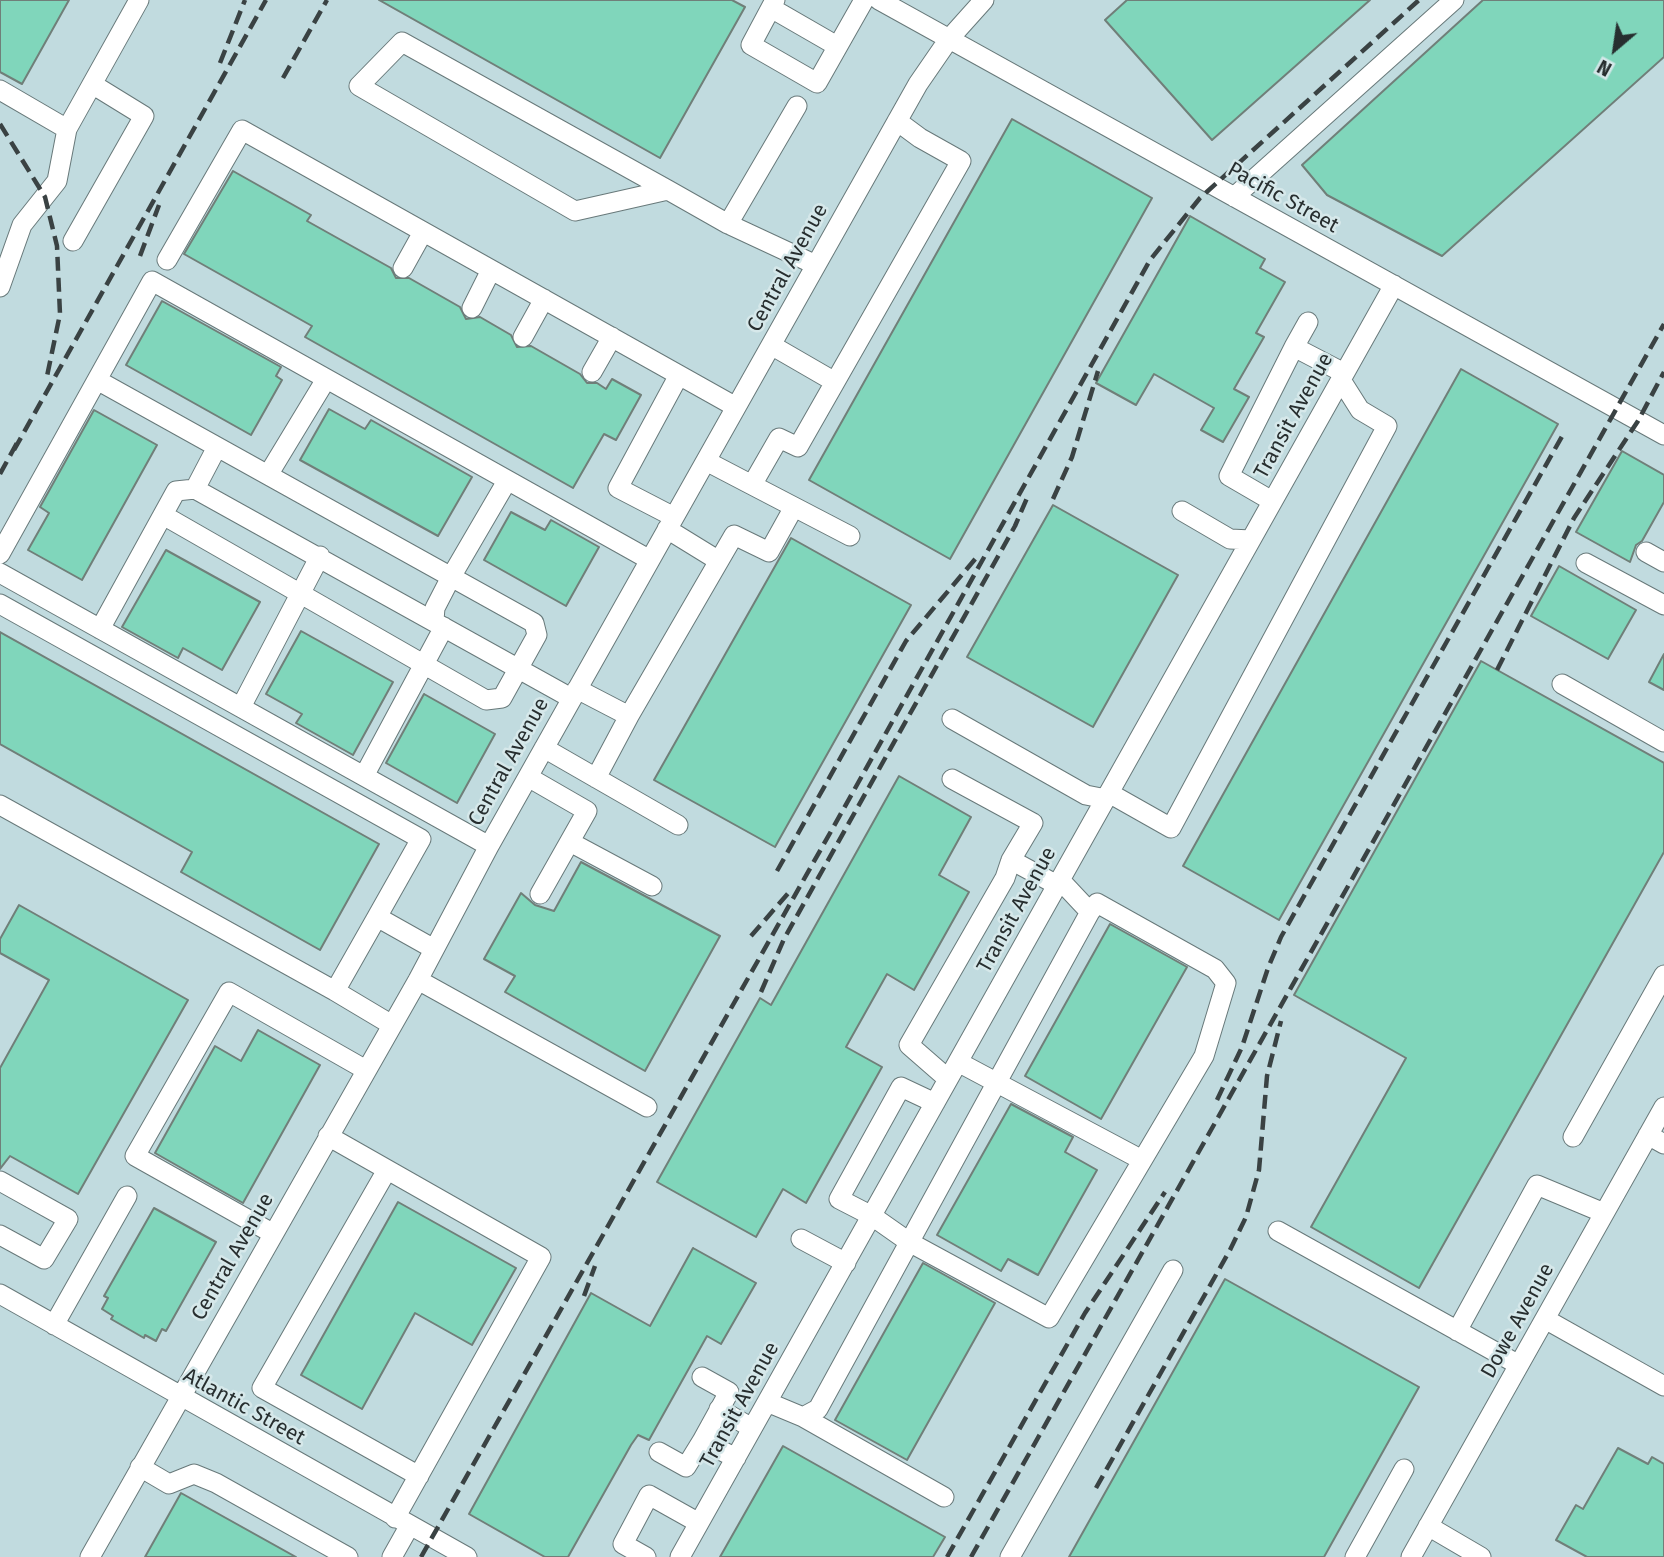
<!DOCTYPE html>
<style>
body{margin:0}
#map{position:relative;width:1664px;height:1557px;overflow:hidden;background:#d6e8ea;font-family:"Fira Sans",sans-serif}
canvas{display:block}
.north{position:absolute;left:1580px;top:14px;width:70px;height:70px;-webkit-text-stroke:5px #d6e8ea;paint-order:stroke;rotate:209deg;font-size:19px;font-weight:700;line-height:28px;text-align:center;color:#272e2f}
.north::after{content:'';display:block;margin:auto;width:24px;height:32px;background:#272e2f;clip-path:polygon(50% 0,100% 100%,50% 72%,0 100%)}
</style>
<div id="map">
<canvas width="1664" height="1557"></canvas>
<div class="north">N</div>
</div>
<script>
const c = document.querySelector('canvas').getContext('2d');
c.lineJoin = 'round';
function paint(path, color) { c.fillStyle = color; c.fill(path, 'evenodd'); }
const toPath = rows => new Path2D(rows.map(r => 'M' + r).join(''));
function stroke(path, color, width, dash) { c.strokeStyle = color; c.lineWidth = width; c.lineCap = dash ? 'butt' : 'round'; c.setLineDash(dash || []); c.stroke(path); }
function label(font, color, halo, rows, align = 'center') {
  c.font = font + ' "Fira Sans",sans-serif'; c.lineWidth = 5; c.setLineDash([]); c.textBaseline = 'middle'; c.strokeStyle = halo; c.fillStyle = color; for (const [text, x, y, turn = 0] of rows) {
    c.save(); c.translate(x, y); c.rotate((+turn || 0) * Math.PI / 180); c.textAlign = isNaN(turn) ? turn : align; if (halo) c.strokeText(text, 0, 0); c.fillText(text, 0, 0); c.restore();
  }
}
const built = toPath([
 [0,0,1664,0,1664,1557,0,1557]
]);
const building = toPath([
 [0,0,69,0,22,84,0,72,0,0],
 [379,0,732,0,745,7,660,158,379,0],
 [1127,0,1370,0,1212,140,1105,20,1127,0],
 [1483,0,1664,0,1664,57,1442,256,1327,195,1302,165,1483,0],
 [1012,119,1152,198,950,559,809,480,1012,119],
 [233,171,311,215,307,221,391,268,396,278,409,278,460,307,466,319,480,317,511,335,517,347,531,346,580,374,587,383,597,383,606,389,612,379,641,395,616,440,604,434,573,488,305,337,312,326,184,254,233,171],
 [1190,216,1265,259,1260,268,1285,282,1256,333,1264,337,1234,389,1249,397,1223,442,1201,430,1214,408,1154,374,1136,405,1096,383,1190,216],
 [162,301,281,367,276,376,282,380,251,435,126,365,162,301],
 [1461,369,1558,424,1279,920,1183,866,1461,369],
 [329,409,365,429,371,420,472,477,438,536,300,460,329,409],
 [94,410,157,445,82,580,28,550,49,513,40,507,94,410],
 [1622,451,1664,475,1664,502,1642,541,1636,545,1630,562,1576,532,1622,451],
 [1053,505,1178,575,1093,727,967,657,1053,505],
 [511,512,545,530,551,520,599,547,566,606,484,560,511,512],
 [791,538,911,605,775,847,654,780,791,538],
 [166,550,260,602,222,670,183,648,178,658,122,627,166,550],
 [1559,566,1636,610,1608,659,1531,616,1559,566],
 [301,631,393,682,353,755,296,723,302,714,266,694,301,631],
 [0,632,379,844,320,950,181,872,192,852,0,744,0,632],
 [1664,654,1664,690,1649,682,1664,654],
 [1481,661,1664,763,1664,852,1419,1288,1311,1227,1406,1058,1294,995,1481,661],
 [424,694,495,734,457,803,386,763,424,694],
 [899,776,971,817,939,875,969,892,914,990,887,974,846,1047,882,1067,806,1203,783,1189,756,1237,657,1182,760,998,771,1005,899,776],
 [581,862,720,936,645,1071,505,992,515,976,484,959,521,893,535,905,554,911,581,862],
 [19,905,188,1000,78,1194,10,1156,0,1169,0,1068,49,980,0,953,0,939,19,905],
 [1110,924,1187,967,1101,1119,1025,1076,1110,924],
 [258,1030,320,1065,243,1203,155,1153,215,1046,241,1061,258,1030],
 [1011,1104,1073,1137,1065,1152,1097,1170,1038,1275,1008,1259,1001,1271,937,1235,1011,1104],
 [398,1202,516,1268,472,1345,415,1313,362,1409,301,1375,398,1202],
 [154,1208,216,1242,166,1331,162,1329,156,1341,145,1335,144,1338,111,1319,113,1316,102,1309,108,1298,104,1296,154,1208],
 [693,1248,756,1283,721,1344,707,1336,649,1440,638,1435,631,1445,568,1557,545,1557,469,1514,591,1293,650,1326,693,1248],
 [923,1263,995,1303,907,1460,835,1420,923,1263],
 [1225,1279,1419,1387,1324,1557,1069,1557,1225,1279],
 [783,1446,945,1537,933,1557,720,1557,783,1446],
 [1618,1448,1648,1464,1652,1457,1664,1464,1664,1557,1587,1557,1556,1540,1576,1505,1583,1509,1618,1448],
 [181,1493,296,1557,145,1557,181,1493]
]);
const minor = toPath([
 [775,0,751,45,817,83,864,0],
 [879,0,1664,435],
 [771,8,837,46],
 [0,90,67,129],
 [797,106,728,224,816,265],
 [668,190,575,211,359,86,402,42,668,190,728,224],
 [1234,197,1454,0],
 [73,241,144,116,92,84],
 [167,260,242,130,736,407],
 [403,268,423,232],
 [0,287,22,225,57,181,67,129,139,0],
 [472,308,491,270],
 [1308,322,1294,347,1344,373],
 [523,337,544,299],
 [771,345,835,382],
 [592,372,612,337],
 [97,380,534,623,537,635,502,698,486,700,163,515],
 [706,461,752,485,779,438,798,447,961,161,920,138,897,121],
 [268,475,325,381],
 [752,485,850,536],
 [195,489,217,447],
 [1272,501,1229,476,1294,347],
 [1182,511,1230,539,1251,540],
 [674,517,618,488,679,375],
 [667,529,719,561],
 [1646,552,1664,562],
 [0,554,152,281,650,560],
 [1586,563,1664,605],
 [0,573,489,846],
 [0,604,421,839,377,917,434,949],
 [434,620,435,608,451,577,507,481],
 [100,629,176,491,195,489,571,698],
 [1562,684,1664,742],
 [577,689,629,716,734,535,769,552,794,507],
 [241,707,320,556],
 [952,719,1086,795,1106,799],
 [544,748,678,825],
 [364,776,444,627],
 [528,777,587,811,540,894],
 [596,778,629,716],
 [1109,793,1171,828,1387,426,1360,410,1341,380],
 [0,805,335,991,377,917],
 [570,842,652,886],
 [1011,860,1057,885],
 [418,980,647,1107],
 [335,991,392,1025],
 [958,1062,1142,1160],
 [948,1079,909,1045,1005,878,1011,860,1033,823,952,779],
 [935,1103,901,1087,839,1199,872,1216,909,1242,1049,1318,1204,1056,1226,983,1215,969,1097,903,1090,912],
 [1648,1135,1664,1144],
 [328,1136,541,1257,395,1518],
 [1573,1137,1664,975],
 [387,1170,262,1388,419,1476],
 [0,1181,68,1219,44,1259,0,1235],
 [1278,1231,1519,1365],
 [272,1233,135,1156,229,992,366,1070],
 [801,1239,846,1263],
 [0,1294,467,1557],
 [1545,1319,1664,1386],
 [54,1325,127,1196],
 [1457,1331,1537,1185,1604,1213],
 [767,1402,803,1417,944,1497],
 [719,1409,752,1428],
 [803,1417,818,1409,1090,912,1060,880],
 [702,1441,729,1392,702,1377],
 [659,1452,686,1467,702,1441,736,1458],
 [140,1467,169,1484,194,1474,216,1483,348,1557],
 [1428,1526,1481,1557],
 [90,1557,418,980,489,846,918,84,949,39,984,0],
 [392,1557,410,1525],
 [646,1557,623,1544,649,1495,699,1523],
 [680,1557,1394,285],
 [1010,1557,1173,1270],
 [1355,1557,1404,1469],
 [1411,1557,1664,1107]
]);
const rail = toPath([
 [220,63,245,0],
 [283,78,327,0],
 [0,124,45,197,57,246,60,314,46,381],
 [140,256,159,205],
 [14,450,266,0],
 [0,474,18,441],
 [1053,499,1072,457,1098,371],
 [1497,670,1574,518,1638,421,1664,372],
 [777,871,906,641,976,558],
 [751,936,791,890],
 [761,992,784,939,1015,526,1027,498],
 [1217,1100,1242,1047,1268,968,1281,937,1565,431],
 [584,1296,595,1266],
 [1096,1488,1230,1250,1246,1217,1259,1170,1267,1076,1281,1021],
 [421,1557,834,826,1150,260,1200,198,1419,0],
 [947,1557,1085,1313,1165,1192],
 [971,1557,1664,324]
]);
const streetNames = [
 ["Pacific Street",1283,198,29],
 ["Central Avenue",788,268,-61],
 ["Transit Avenue",1294,416,-61],
 ["Central Avenue",509,762,-61],
 ["Transit Avenue",1017,910,-61],
 ["Central Avenue",233,1257,-60],
 ["Dowe Avenue",1518,1321,-61],
 ["Transit Avenue",740,1405,-61],
 ["Atlantic Street",244,1407,29]
];
paint(built, '#c1dbdf');
paint(building, '#80d6bb');
stroke(building, '#707f79', 2);
stroke(minor, '#68797a', 21);
stroke(minor, '#fff', 19);
stroke(rail, '#3a4243', 4.5, [14, 7]);
label('21px', '#272e2f', '#d6e8ea', streetNames);
</script>
